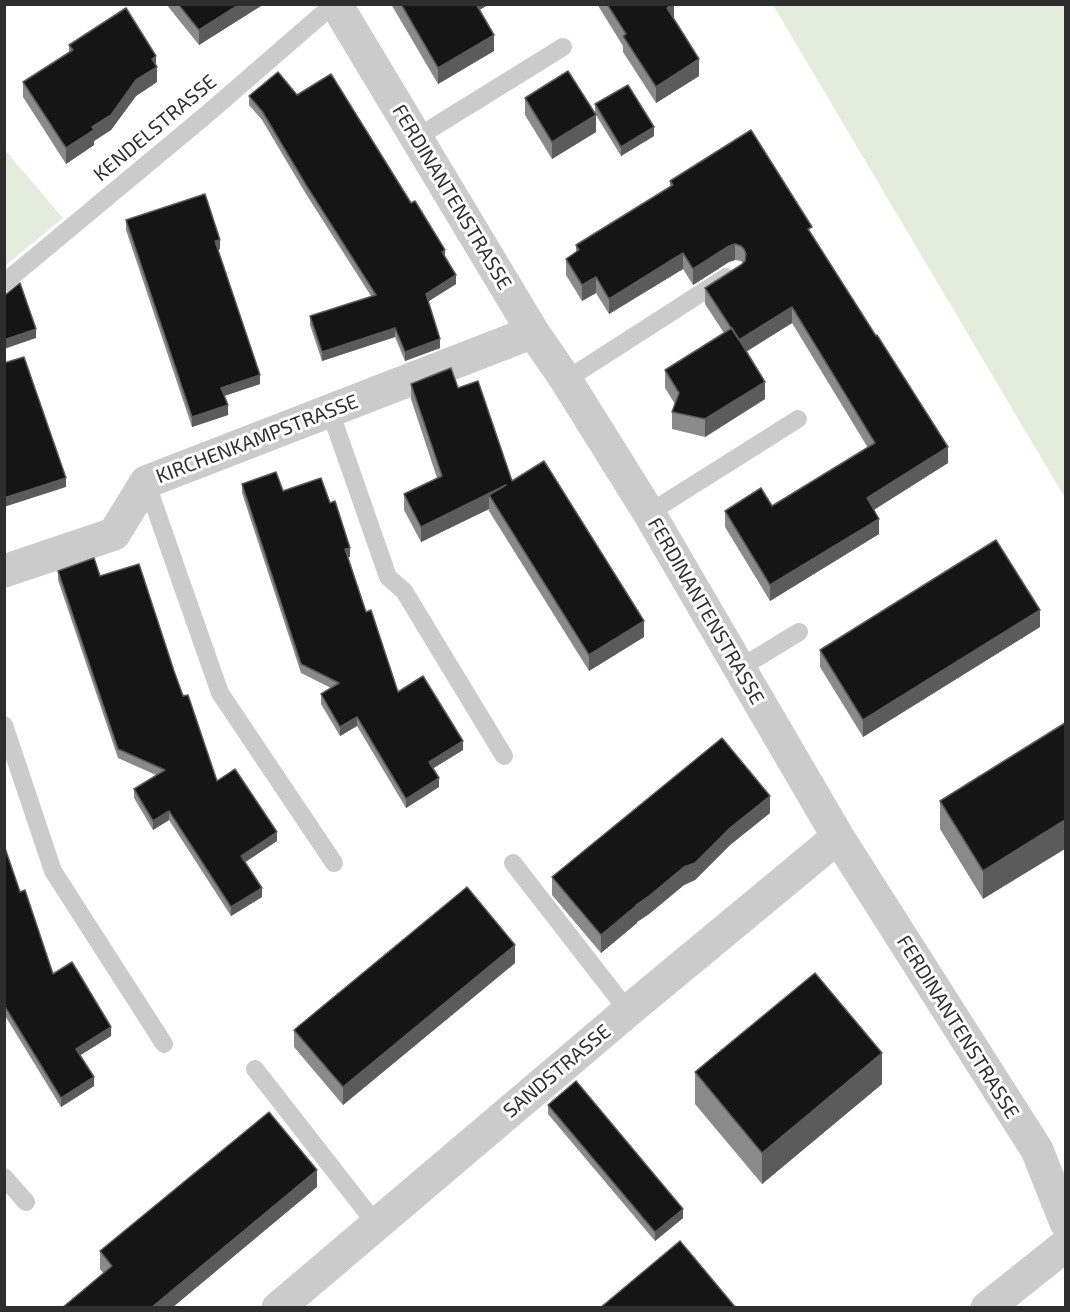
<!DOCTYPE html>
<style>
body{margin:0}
#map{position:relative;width:1070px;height:1312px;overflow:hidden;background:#fff;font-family:"Exo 2",sans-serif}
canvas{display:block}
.frame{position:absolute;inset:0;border:6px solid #2e2e2e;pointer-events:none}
</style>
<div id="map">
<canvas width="1070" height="1312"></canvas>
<div class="frame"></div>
</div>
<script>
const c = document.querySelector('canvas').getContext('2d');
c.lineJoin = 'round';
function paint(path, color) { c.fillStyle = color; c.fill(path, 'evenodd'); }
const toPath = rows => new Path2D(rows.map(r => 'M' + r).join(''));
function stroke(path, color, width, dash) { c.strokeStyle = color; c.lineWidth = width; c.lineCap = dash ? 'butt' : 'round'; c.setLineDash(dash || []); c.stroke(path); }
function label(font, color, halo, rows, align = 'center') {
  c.font = font + ' "Exo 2",sans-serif'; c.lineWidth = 6; c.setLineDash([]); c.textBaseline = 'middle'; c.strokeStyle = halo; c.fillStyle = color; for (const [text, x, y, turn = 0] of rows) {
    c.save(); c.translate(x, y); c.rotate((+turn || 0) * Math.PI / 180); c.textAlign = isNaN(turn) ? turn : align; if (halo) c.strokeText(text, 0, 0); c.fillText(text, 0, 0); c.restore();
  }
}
const green = toPath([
 [773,5,1065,5,1065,498],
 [5,150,63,218,5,266,4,266]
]);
const service = toPath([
 [416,138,563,47],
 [4,283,206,115,334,4],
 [566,380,726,277],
 [330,411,388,577,404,591,504,756],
 [146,482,220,693,334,863],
 [649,513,798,419],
 [740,668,799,632],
 [4,725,53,871,164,1044],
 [513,863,628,1011],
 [255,1069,376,1224],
 [4,1177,26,1202]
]);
const minor = toPath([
 [336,4,533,332,566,380,649,513,838,837,1037,1150,1066,1223],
 [4,571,114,534,146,482,533,332],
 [278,1308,628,1011,838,837],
 [987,1308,1066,1245]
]);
const wall = toPath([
 [166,4,264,4,199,45],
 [391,4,489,4,479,10,494,51,438,84],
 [597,4,674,4,674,20,699,76,656,103,623,52,623,46],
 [69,45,156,65,157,82,136,96,111,130,94,141,94,145,66,164,23,97,23,82,69,52],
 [297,95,445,259,456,284,428,301,440,348,405,361,395,337,322,361,310,325,310,316,371,296,306,194,262,120,249,105,249,96],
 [525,98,595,113,595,104,654,136,621,156,596,115,596,132,552,159,525,115],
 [670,181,812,235,948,463,874,510,879,534,770,601,725,527,725,511,772,506,868,448,792,323,746,352,765,399,705,437,672,429,672,412,675,404,665,388,665,370,724,333,705,304,705,288,743,263,741,261,735,260,729,262,693,285,683,269,609,314,596,293,582,301,566,275,566,259,576,252,576,245,670,187],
 [126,220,220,249,218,250,260,384,224,396,228,415,192,427,126,230],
 [411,384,458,388,512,481,644,637,589,671,489,511,489,509,421,542,404,510,404,494,437,478,411,399],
 [242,484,283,491,350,557,348,557,366,612,398,692,463,750,433,768,439,787,406,808,357,726,340,736,321,704,321,694,331,688,301,673,242,493],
 [58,571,100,576,174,671,217,781,277,841,245,862,262,897,231,916,169,820,153,830,134,798,134,789,156,775,118,758,58,580],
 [1040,627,863,737,820,667,820,650],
 [1065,723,983,899,940,829,940,801],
 [770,813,730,845,695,880,684,885,649,914,637,922,637,923,601,953,552,895,552,877],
 [4,845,20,892,53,974,111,1036,80,1055,94,1086,61,1107,4,1014],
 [515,963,343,1105,294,1047,294,1030],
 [695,1072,882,1084,762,1184,695,1104],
 [548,1105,683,1218,655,1241,548,1114],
 [317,1187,103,1273,100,1269,100,1251]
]);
const shadedWall = toPath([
 [240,4,264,4,199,45,199,30],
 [472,4,489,4,472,15],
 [673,4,674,4,674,20,667,8],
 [494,35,494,51,438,84,438,68],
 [156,56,156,68,157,67,157,82,136,96,111,130,94,141,94,145,66,164,66,148,92,127,152,59],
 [699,59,699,76,656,103,656,87],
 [596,115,596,132,552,159,552,142],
 [654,127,654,136,621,156,621,147],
 [220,240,220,249,215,251,215,241],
 [735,244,735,260,729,262,693,285,693,269,729,246],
 [445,250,445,259,442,252],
 [683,253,683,269,609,314,609,299],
 [456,275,456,284,426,303,426,294],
 [596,277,596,293,582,301,582,285],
 [792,307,792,323,739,356,739,340],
 [395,328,395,337,322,361,322,352],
 [36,329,36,338,4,349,4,340],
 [440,339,440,348,405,361,405,352],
 [260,375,260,384,221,397,221,388],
 [765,382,765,399,705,437,705,419],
 [228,405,228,415,192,427,192,417],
 [948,447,948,463,867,514,867,498],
 [66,478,66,487,4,507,4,498],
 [506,485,489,495,489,509,421,542,421,527],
 [879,519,879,534,770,601,770,585],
 [350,548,350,557,345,558,345,549],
 [1040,610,1040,627,863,737,863,720],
 [644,621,644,637,589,671,589,655],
 [357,717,357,726,340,736,340,727],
 [463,741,463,750,429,771,429,762],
 [439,778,439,787,406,808,406,799],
 [770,796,770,813,730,845,695,880,684,885,649,914,637,922,637,923,601,953,601,935,636,905],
 [169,811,169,820,153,830,153,821],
 [1065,820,1065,849,983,899,983,871],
 [277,832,277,841,241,865,241,856],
 [262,888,262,897,231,916,231,907],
 [515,945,515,963,343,1105,343,1087],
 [111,1027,111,1036,76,1058,76,1049],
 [882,1053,882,1084,762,1184,762,1153],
 [94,1077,94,1086,61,1107,61,1098],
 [317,1170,317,1187,172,1308,151,1308],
 [683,1209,683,1218,655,1241,655,1232]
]);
const building = toPath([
 [178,4,240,4,199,30,178,4],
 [401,4,476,4,494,35,438,68,401,4],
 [607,4,673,4,667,8,699,59,656,87,623,36,626,34,607,4],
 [126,8,156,56,152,59,157,67,136,80,111,115,92,127,94,130,66,148,23,82,73,50,69,45,126,8],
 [568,71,596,115,552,142,525,98,568,71],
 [278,72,297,95,331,74,411,203,415,201,445,250,442,252,456,275,426,294,440,339,405,352,395,328,322,352,310,316,376,295,306,185,262,111,249,96,278,72],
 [628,85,654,127,621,147,595,104,628,85],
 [751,130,812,227,808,229,876,336,877,335,948,447,867,498,879,519,770,585,725,511,761,488,772,506,875,443,792,307,739,340,705,288,741,265,745,261,746,254,744,249,741,246,735,244,729,246,693,269,683,253,609,299,596,277,582,285,566,259,579,250,576,245,673,185,670,181,751,130],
 [205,194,220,240,215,241,260,375,221,388,228,405,192,417,126,220,205,194],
 [20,283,36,329,4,340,4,296,20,283],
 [732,328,765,382,705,419,672,412,679,393,665,370,732,328],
 [24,357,66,478,4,498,4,363,24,357],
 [451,368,458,388,478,381,512,481,544,461,644,621,589,655,489,495,506,485,421,527,404,494,442,476,411,384,451,368],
 [276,472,283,491,321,478,330,503,335,501,350,548,345,549,366,612,371,610,398,692,423,676,463,741,429,762,439,778,406,799,357,717,340,727,321,694,339,683,301,664,242,484,276,472],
 [996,540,1040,610,863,720,820,650,996,540],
 [94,558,100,576,139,564,174,671,183,696,188,695,217,781,235,769,277,832,241,856,262,888,231,907,169,811,153,821,134,789,165,770,118,749,58,571,94,558],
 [1065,723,1065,820,983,871,940,801,1065,723],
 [722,738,770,796,730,828,695,863,684,867,649,896,636,905,637,905,601,935,552,877,722,738],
 [4,845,20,892,25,890,53,974,72,962,111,1027,76,1049,94,1077,61,1098,4,1005,4,845],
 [467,887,515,945,343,1087,294,1030,467,887],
 [815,973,882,1053,762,1153,695,1072,815,973],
 [576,1081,683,1209,655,1232,548,1105,576,1081],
 [269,1112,317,1170,151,1308,62,1308,112,1266,100,1251,269,1112],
 [680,1241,736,1308,600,1308,680,1241]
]);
const streetNames = [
 ["KENDELSTRASSE",155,128,-40],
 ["FERDINANTENSTRASSE",452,197,59],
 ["KIRCHENKAMPSTRASSE",257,439,-21],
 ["FERDINANTENSTRASSE",706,611,60],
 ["FERDINANTENSTRASSE",958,1027,58],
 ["SANDSTRASSE",557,1071,-40]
];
paint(green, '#e4eddb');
stroke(service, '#cbcbcb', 18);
stroke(minor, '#cbcbcb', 33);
paint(wall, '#8a8a8a');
paint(shadedWall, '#5b5b5b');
paint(building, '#151515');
stroke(building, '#5b5b5b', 1.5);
label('20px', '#2e2e2e', '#fff', streetNames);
</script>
